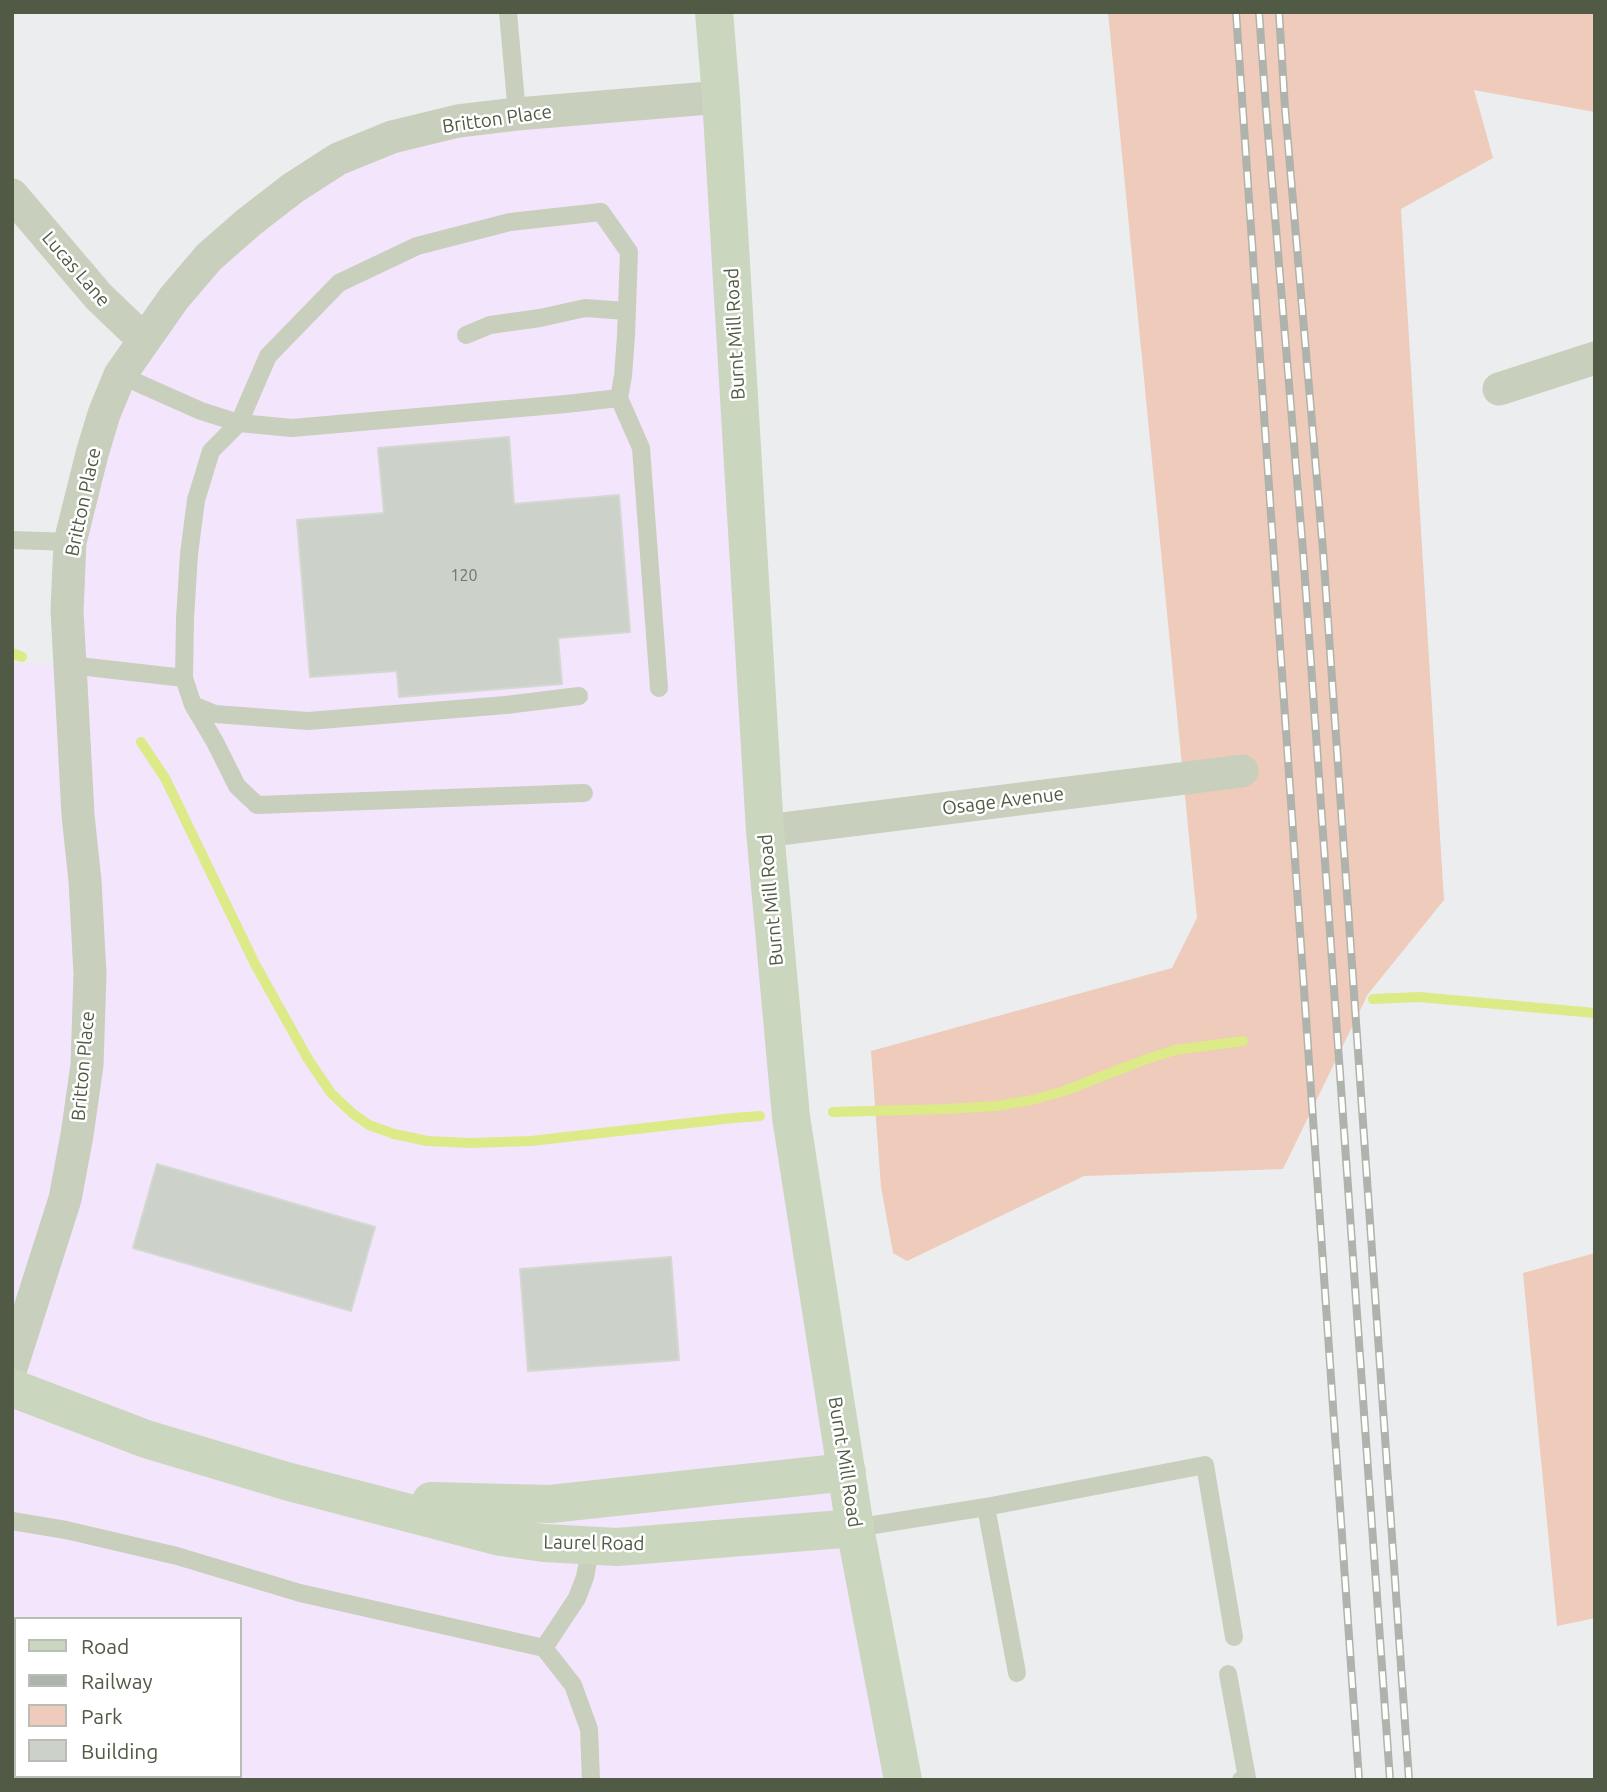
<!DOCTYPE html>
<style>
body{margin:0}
#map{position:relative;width:1607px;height:1792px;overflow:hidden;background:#ecedef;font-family:Ubuntu,sans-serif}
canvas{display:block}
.frame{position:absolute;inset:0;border:14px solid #515a45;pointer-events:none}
.legend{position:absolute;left:14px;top:1617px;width:228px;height:161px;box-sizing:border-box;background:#fff;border:2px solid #b9bdb5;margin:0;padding:9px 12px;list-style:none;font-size:21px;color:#515a45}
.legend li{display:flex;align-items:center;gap:14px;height:35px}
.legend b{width:35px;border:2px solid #b9bdb5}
</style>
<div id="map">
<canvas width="1607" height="1792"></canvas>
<div class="frame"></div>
<ul class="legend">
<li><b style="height:9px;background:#cbd6bf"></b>Road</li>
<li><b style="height:9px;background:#aeb3ab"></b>Railway</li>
<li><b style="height:19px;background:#eecbba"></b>Park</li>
<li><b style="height:19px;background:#ccd1c9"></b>Building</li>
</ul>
</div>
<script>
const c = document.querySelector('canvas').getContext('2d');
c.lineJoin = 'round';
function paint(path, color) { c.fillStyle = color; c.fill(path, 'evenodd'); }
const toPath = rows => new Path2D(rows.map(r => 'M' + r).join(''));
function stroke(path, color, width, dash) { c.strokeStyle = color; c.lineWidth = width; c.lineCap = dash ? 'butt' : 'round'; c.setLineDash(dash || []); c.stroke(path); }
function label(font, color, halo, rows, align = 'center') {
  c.font = font + ' Ubuntu,sans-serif'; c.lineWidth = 5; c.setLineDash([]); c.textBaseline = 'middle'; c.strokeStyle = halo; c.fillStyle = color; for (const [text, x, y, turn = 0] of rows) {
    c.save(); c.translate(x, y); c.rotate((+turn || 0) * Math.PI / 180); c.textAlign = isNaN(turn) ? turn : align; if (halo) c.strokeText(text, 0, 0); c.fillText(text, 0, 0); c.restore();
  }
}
const commercial = toPath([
 [721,97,765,831,903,1780,12,1780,12,663,69,665,92,454,209,257,392,137],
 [16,1619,240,1619,240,1776,16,1776]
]);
const green = toPath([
 [1108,12,1595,12,1595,112,1474,90,1493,158,1401,209,1444,900,1368,994,1283,1169,1084,1176,907,1261,893,1253,881,1187,871,1051,1172,968,1197,918],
 [1595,1253,1595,1618,1557,1626,1523,1273]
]);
const stream = toPath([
 [12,653,22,657],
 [141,742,165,778,255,964,308,1059,331,1093,352,1113,369,1125,394,1134,427,1141,471,1143,531,1141,733,1118,760,1116],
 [1373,999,1419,997,1595,1013],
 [833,1112,945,1109,996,1106,1032,1100,1064,1091,1144,1060,1175,1050,1243,1041]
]);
const building = toPath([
 [509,437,514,504,619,495,630,632,558,638,562,684,399,697,397,671,310,677,297,520,384,513,378,448,509,437],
 [157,1164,375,1227,351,1311,133,1248,157,1164],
 [671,1257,679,1360,528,1371,520,1269,671,1257]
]);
const lane = toPath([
 [508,12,517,114],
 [466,335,490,325,540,318,585,308,627,311],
 [120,375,201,411,239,423,292,428,566,404,619,398,623,376,626,336,629,252,601,212,510,222,417,246,339,283,268,356,239,423,211,451,196,500,189,554,185,619,184,678,193,705,215,714,308,721,506,705,579,696],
 [619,398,641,448,659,688],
 [12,540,70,542],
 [70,665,184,678],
 [193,705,215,742,237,786,257,805,584,793],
 [986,1507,1017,1673],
 [12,1521,66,1530,177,1556,300,1593,544,1648,573,1685,589,1729,591,1780],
 [855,1528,986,1507,1205,1465,1234,1637],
 [544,1648,577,1598,585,1577,591,1546],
 [1228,1674,1247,1778,1241,1780]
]);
const street = toPath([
 [12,195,99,297,144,340],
 [1499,389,1595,358],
 [765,831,1242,771],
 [12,1365,65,1199,77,1135,87,1065,90,974,85,881,78,815,70,665,67,611,70,542,92,454,104,414,120,375,174,298,209,257,249,222,293,188,338,159,392,137,458,121,517,114,721,97]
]);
const secondary = toPath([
 [714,12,721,97,765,831,791,1117,855,1528,903,1780],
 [12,1388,146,1439,286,1481,501,1537,544,1543,617,1547,855,1528],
 [431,1501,550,1504,847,1472]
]);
const rail = toPath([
 [1236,12,1359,1780],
 [1259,12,1266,109,1303,551,1390,1780],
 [1279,12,1285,108,1323,550,1409,1780]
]);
const numberNames = [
 ["120",464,576]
];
const streetNames = [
 ["Britton Place",497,119,-8],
 ["Lucas Lane",76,269,49],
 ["Burnt Mill Road",735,334,-93],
 ["Britton Place",83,502,-78],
 ["Osage Avenue",1003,801,-7],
 ["Burnt Mill Road",771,900,-95],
 ["Britton Place",83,1066,-85],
 ["Burnt Mill Road",845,1462,81],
 ["Laurel Road",594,1543,1]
];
paint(commercial, '#f3e5fb');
paint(green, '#eecbba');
stroke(stream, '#dcea87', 10);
paint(building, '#ccd1c9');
stroke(building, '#d3d8d0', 2);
stroke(lane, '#c8cfbd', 18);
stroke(street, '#c8cfbd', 33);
stroke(secondary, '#cbd6bf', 38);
stroke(rail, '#aeb3ab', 8);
stroke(rail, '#fff', 5, [16]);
label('16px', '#707866', null, numberNames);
label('19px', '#515a45', '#fff', streetNames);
</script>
